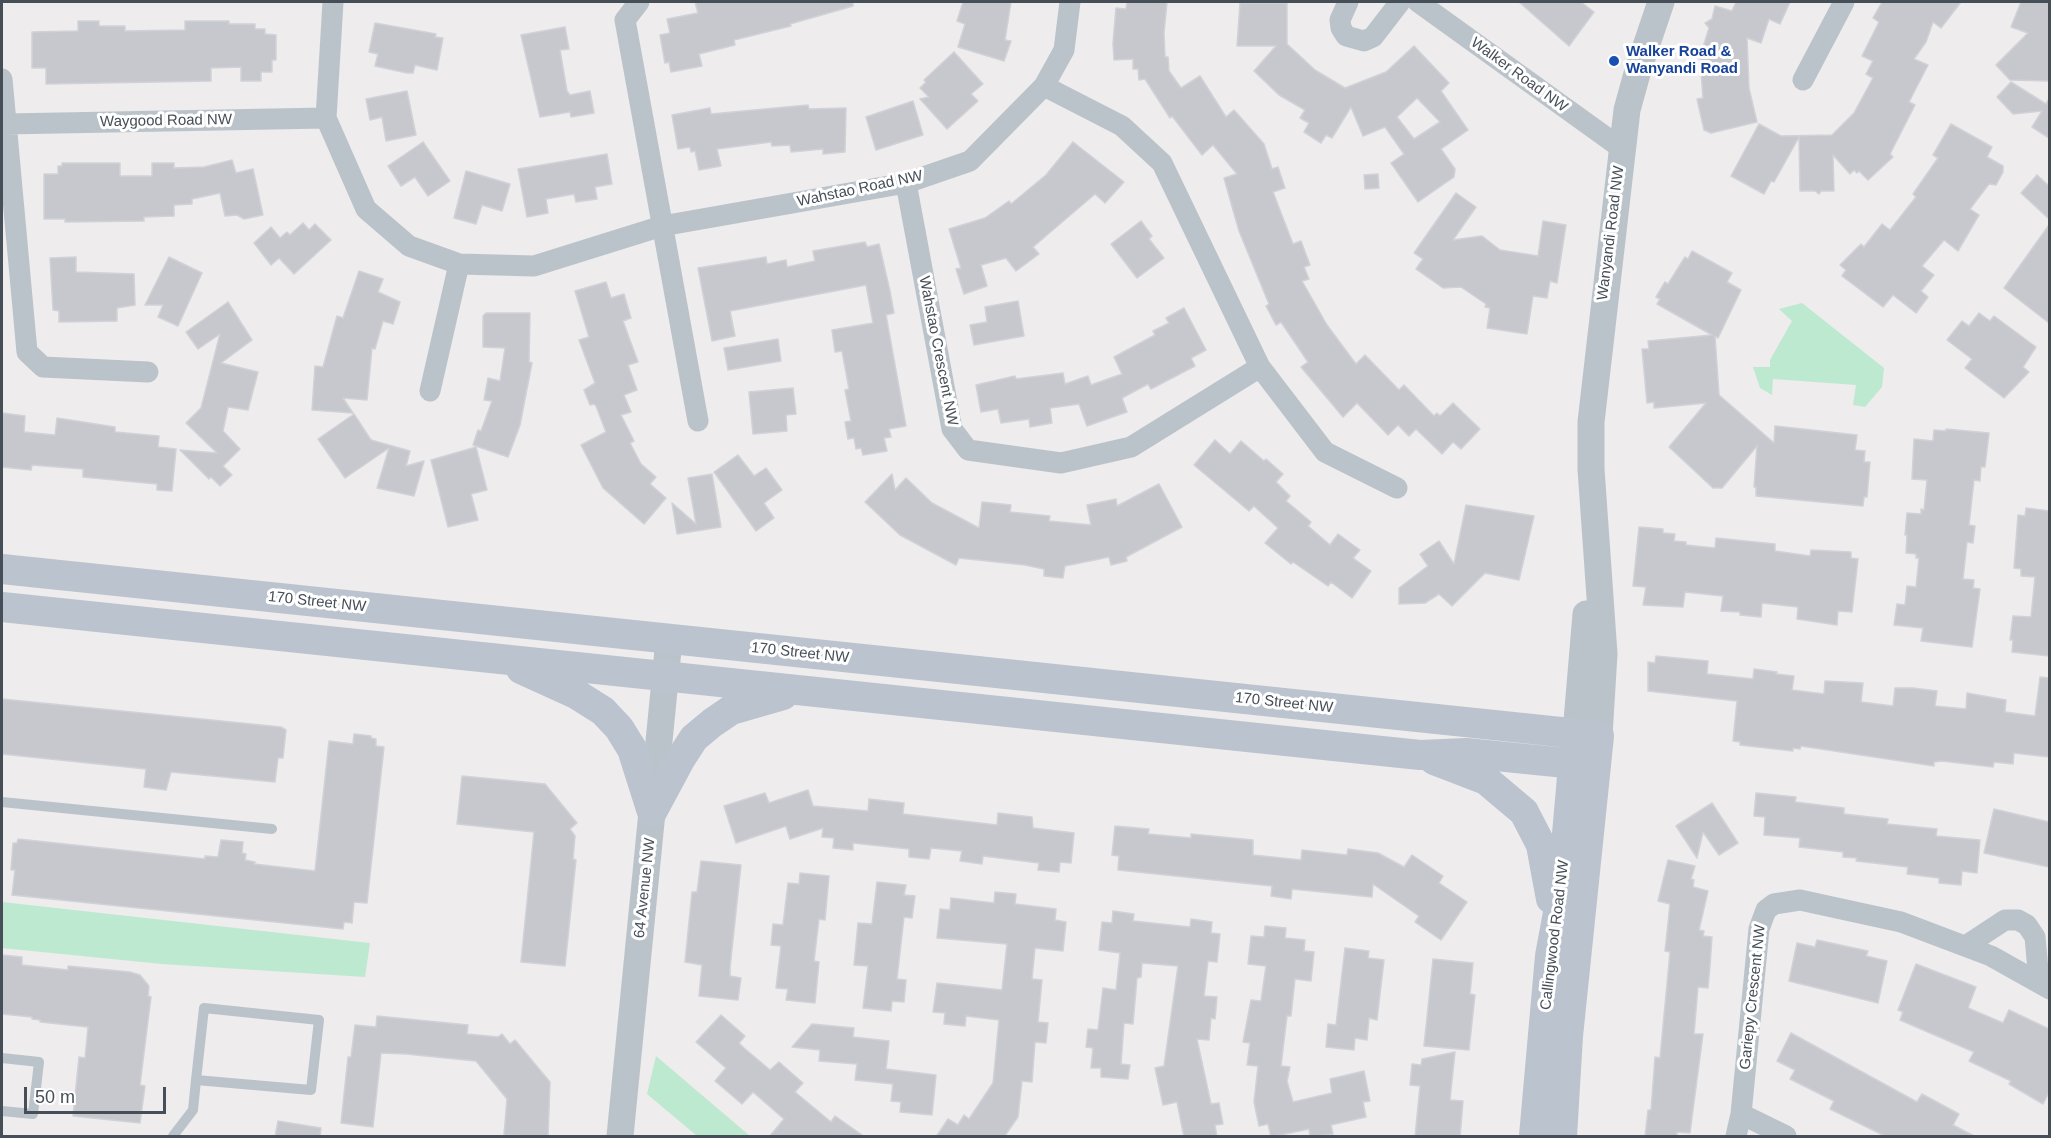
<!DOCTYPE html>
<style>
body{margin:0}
#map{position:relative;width:2051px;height:1138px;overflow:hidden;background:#eeecec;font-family:Arial,sans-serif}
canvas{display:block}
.frame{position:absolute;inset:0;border:3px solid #464e57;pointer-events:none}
.scale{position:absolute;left:24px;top:1087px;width:142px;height:27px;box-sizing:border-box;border:3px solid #464e57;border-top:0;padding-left:8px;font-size:18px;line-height:21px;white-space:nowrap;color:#464e57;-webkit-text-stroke:4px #fff;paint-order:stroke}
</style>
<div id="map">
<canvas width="2051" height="1138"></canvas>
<div class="frame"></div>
<div class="scale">50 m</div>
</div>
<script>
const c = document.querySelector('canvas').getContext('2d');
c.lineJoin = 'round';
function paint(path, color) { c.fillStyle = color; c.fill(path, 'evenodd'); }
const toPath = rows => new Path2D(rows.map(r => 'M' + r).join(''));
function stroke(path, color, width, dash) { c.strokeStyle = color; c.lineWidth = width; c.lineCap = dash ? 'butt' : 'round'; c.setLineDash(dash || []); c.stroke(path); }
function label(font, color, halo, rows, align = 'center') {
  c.font = font + ' Arial,sans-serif'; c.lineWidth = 6; c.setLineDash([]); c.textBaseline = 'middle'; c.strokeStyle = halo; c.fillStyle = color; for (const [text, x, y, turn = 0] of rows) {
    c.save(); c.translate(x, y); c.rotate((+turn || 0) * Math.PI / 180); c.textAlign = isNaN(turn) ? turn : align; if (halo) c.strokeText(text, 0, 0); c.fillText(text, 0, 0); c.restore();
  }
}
const green = toPath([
 [1802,303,1884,368,1882,387,1865,407,1853,405,1856,385,1773,379,1772,395,1760,388,1753,367,1770,367,1770,360,1792,321,1779,309],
 [2,902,370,943,365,977,162,964,2,948],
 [656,1056,750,1136,697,1136,647,1094]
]);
const building = toPath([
 [695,2,853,2,853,6,790,24,791,26,734,40,735,45,699,54,702,66,671,72,669,62,665,63,660,35,670,33,667,19,698,13,695,2],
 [963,2,1011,2,1005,40,1011,41,1004,61,958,47,965,24,957,21,963,2],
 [1127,2,1167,2,1164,33,1165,57,1168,57,1169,71,1181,88,1200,76,1226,117,1234,110,1264,144,1272,169,1278,167,1285,188,1273,192,1293,244,1301,241,1310,265,1304,267,1309,279,1302,281,1327,325,1356,364,1365,355,1399,390,1404,385,1434,416,1437,413,1440,416,1453,403,1480,429,1461,449,1453,442,1442,454,1416,429,1409,436,1398,425,1388,435,1357,403,1343,417,1301,367,1308,362,1281,322,1276,325,1266,306,1269,304,1239,231,1224,178,1237,174,1213,145,1202,155,1172,116,1170,118,1145,79,1139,80,1138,69,1133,69,1133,59,1114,60,1113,43,1116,8,1126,9,1127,2],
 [1519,2,1581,2,1594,12,1569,46,1519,2],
 [1736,2,1790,2,1780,24,1769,19,1761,43,1747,38,1749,88,1757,122,1711,133,1704,130,1697,99,1703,98,1700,57,1709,28,1705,23,1712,19,1715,6,1732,11,1736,2],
 [1882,2,1961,2,1941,28,1933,22,1926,42,1914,59,1928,65,1909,102,1915,105,1890,154,1893,157,1868,180,1859,171,1857,173,1854,170,1850,174,1833,155,1834,191,1821,191,1819,194,1815,191,1800,191,1799,137,1774,182,1771,181,1764,194,1731,176,1759,124,1781,136,1832,135,1854,113,1873,78,1866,74,1873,61,1862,56,1879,22,1873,18,1882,2],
 [2021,2,2049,2,2049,81,2010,80,1996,65,2028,33,2011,27,2021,2],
 [1240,3,1287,3,1287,44,1315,70,1345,88,1386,72,1414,46,1449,83,1441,91,1468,130,1441,149,1455,169,1454,177,1418,202,1391,163,1404,154,1385,127,1363,136,1351,107,1332,138,1326,135,1321,143,1304,132,1309,123,1300,118,1305,110,1279,95,1254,71,1276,46,1237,46,1240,3],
 [1417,98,1440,122,1414,139,1397,117,1417,98],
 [78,21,99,21,99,26,125,26,125,31,185,30,185,21,229,21,229,24,255,24,255,29,265,29,265,34,276,35,276,60,272,60,272,72,261,72,261,81,241,81,241,67,211,68,211,81,46,84,46,68,32,68,32,32,78,31,78,21],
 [375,23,436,34,435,37,443,38,437,70,415,65,413,73,407,73,375,66,378,54,369,52,375,23],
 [565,27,569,49,560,50,567,91,570,95,590,91,594,113,571,117,570,112,540,117,521,35,565,27],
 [954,52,983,84,971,94,978,101,947,129,920,99,929,97,920,88,926,82,924,80,954,52],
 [2011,82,2046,104,2049,99,2049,138,2032,127,2042,111,2013,114,1997,97,2011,82],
 [407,91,416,135,386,141,382,117,370,120,366,99,407,91],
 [913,101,923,135,876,150,866,117,913,101],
 [808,105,809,109,846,108,845,152,823,154,823,149,791,152,790,145,772,146,771,142,717,149,721,166,699,170,695,151,691,152,690,147,678,149,672,115,710,108,711,114,808,105],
 [1951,124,1992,147,1987,157,2003,166,2003,172,1996,185,1989,184,1970,209,1979,215,1958,251,1944,240,1922,266,1934,275,1921,291,1928,297,1916,313,1893,295,1883,307,1842,276,1846,270,1840,265,1861,244,1864,247,1882,224,1890,230,1916,197,1913,194,1938,158,1933,155,1951,124],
 [423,142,450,181,428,196,415,177,401,186,388,166,423,142],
 [1073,142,1124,182,1105,203,1095,194,1033,247,1039,254,1016,271,1006,258,981,265,987,286,964,294,956,269,961,268,949,229,985,218,1009,201,1011,204,1046,175,1073,142],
 [607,154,612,184,595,187,597,199,576,202,574,194,546,199,548,213,527,217,518,169,607,154],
 [232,160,236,173,253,169,263,215,244,219,237,215,225,216,220,193,192,199,192,204,174,205,174,216,144,217,144,221,65,222,65,219,44,219,44,174,58,174,58,166,62,166,62,163,120,163,120,176,152,176,152,163,174,163,174,168,204,167,232,160],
 [466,171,510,184,502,211,482,205,476,224,454,218,466,171],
 [1378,174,1379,188,1365,189,1364,175,1378,174],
 [2037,175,2049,186,2049,219,2021,193,2037,175],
 [1456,193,1476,207,1453,240,1482,236,1500,250,1538,256,1543,221,1566,225,1557,283,1550,281,1547,298,1533,296,1527,334,1487,328,1490,308,1485,307,1486,304,1461,287,1443,288,1416,269,1423,259,1414,253,1456,193],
 [1141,221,1152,236,1149,239,1164,258,1137,278,1111,244,1141,221],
 [303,223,309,230,315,224,331,240,294,274,279,258,271,265,254,243,271,227,280,238,287,232,290,235,303,223],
 [2049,225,2049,323,2004,288,2049,225],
 [865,242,867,247,879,244,890,291,894,313,886,315,906,426,889,429,891,437,884,438,887,451,863,455,861,448,856,449,854,438,848,439,845,422,851,421,845,390,849,389,842,351,835,352,832,330,873,323,866,285,730,311,735,336,712,341,698,268,766,257,767,264,786,260,787,267,815,261,813,251,865,242],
 [1692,251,1732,273,1727,282,1741,290,1718,338,1715,336,1719,395,1774,443,1775,426,1857,435,1855,450,1865,451,1864,462,1870,462,1867,497,1864,497,1863,506,1756,496,1756,487,1754,487,1757,446,1722,488,1713,488,1669,447,1706,403,1654,408,1654,402,1647,403,1642,349,1649,349,1648,341,1712,335,1657,304,1660,299,1656,297,1665,282,1668,284,1685,257,1688,259,1692,251],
 [76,257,76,272,134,274,135,305,117,308,117,321,59,322,59,311,53,310,50,258,76,257],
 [169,257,202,273,178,326,158,317,163,305,145,305,169,257],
 [359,271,383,279,378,292,400,302,393,324,383,321,375,349,372,348,367,400,343,398,353,413,312,410,315,366,323,367,337,316,343,318,359,271],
 [606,282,611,298,624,294,631,318,623,321,638,362,628,365,637,390,624,395,631,412,621,415,634,441,630,443,641,464,656,477,650,484,666,498,644,524,603,488,581,445,606,432,596,406,594,404,590,405,584,390,595,383,579,340,589,337,575,291,606,282],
 [1018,301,1024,336,974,345,970,325,987,322,985,307,1018,301],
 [228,302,252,340,221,363,258,372,248,410,228,407,223,431,240,449,223,466,232,475,220,486,211,477,209,479,180,450,217,453,186,423,201,408,220,334,198,349,186,332,228,302],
 [1184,308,1206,350,1191,358,1195,366,1151,389,1148,384,1122,398,1127,412,1087,426,1079,404,1050,408,1052,423,1030,427,1029,419,1001,423,998,409,981,412,976,385,1015,376,1016,379,1063,373,1065,384,1088,376,1091,385,1122,374,1114,357,1155,335,1153,331,1169,323,1166,318,1184,308],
 [486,313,530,313,529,362,532,363,520,425,508,457,473,445,478,430,481,431,492,401,484,400,488,378,500,381,505,348,483,347,483,316,486,313],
 [1979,313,1990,321,1994,316,2036,347,2023,367,2029,372,2004,398,1965,368,1972,359,1947,340,1962,321,1969,326,1979,313],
 [778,339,781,361,728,370,724,348,778,339],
 [793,388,796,414,786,415,787,431,753,434,749,392,793,388],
 [2,413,25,416,24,432,55,435,57,418,115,427,115,432,159,436,158,447,176,449,172,491,157,490,157,484,83,477,83,469,32,465,31,470,2,467,2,413],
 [354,414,371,440,410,451,406,466,424,461,414,496,377,488,389,448,345,478,318,439,354,414],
 [1946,429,1989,433,1985,467,1981,467,1980,481,1974,480,1969,525,1975,526,1973,543,1967,542,1963,579,1974,580,1973,588,1980,589,1972,647,1921,641,1923,628,1894,625,1897,604,1905,605,1907,586,1916,587,1919,558,1916,558,1916,554,1906,553,1907,535,1905,535,1907,513,1921,514,1921,509,1924,510,1927,480,1912,479,1914,439,1933,441,1934,430,1946,431,1946,429],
 [1215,440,1230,454,1241,441,1264,461,1266,459,1283,474,1276,482,1290,496,1286,501,1311,522,1308,526,1330,545,1338,534,1360,550,1353,558,1371,571,1352,598,1331,582,1328,586,1293,562,1291,564,1265,543,1278,528,1254,506,1249,511,1194,465,1215,440],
 [476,447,487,490,471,494,478,520,448,527,431,460,476,447],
 [738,455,754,476,766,468,782,490,764,503,774,518,756,531,714,472,738,455],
 [712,474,721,527,677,534,672,503,696,524,688,478,712,474],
 [892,474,895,490,906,478,932,503,979,528,982,502,1011,505,1010,512,1050,516,1049,521,1091,525,1087,505,1116,499,1117,506,1159,484,1182,527,1126,557,1127,561,1111,565,1109,557,1065,566,1063,578,1044,576,1044,569,1025,565,959,558,956,565,900,535,865,502,892,474],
 [1466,505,1534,516,1519,580,1485,573,1452,606,1439,594,1425,603,1399,604,1399,588,1428,566,1420,554,1439,541,1454,564,1466,505],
 [2026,508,2049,511,2049,656,2012,652,2013,640,2010,640,2013,616,2031,617,2035,577,2021,576,2021,569,2014,568,2018,515,2025,516,2026,508],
 [1639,527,1663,529,1663,533,1675,534,1674,541,1686,542,1686,545,1715,548,1716,538,1775,544,1775,551,1810,556,1811,550,1851,552,1851,558,1858,559,1852,612,1838,611,1837,625,1797,619,1798,607,1762,603,1761,617,1740,615,1740,612,1721,611,1723,596,1685,592,1683,607,1643,605,1646,587,1633,586,1639,527],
 [1656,656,1708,661,1707,674,1753,679,1754,669,1777,672,1776,674,1794,676,1792,690,1824,694,1825,681,1863,683,1861,702,1893,706,1895,688,1913,688,1937,691,1935,706,1966,709,1967,693,2006,700,2005,712,2035,716,2040,677,2049,678,2049,757,2014,753,2013,764,1994,762,1993,767,1942,761,1934,762,1934,766,1801,746,1800,749,1793,748,1793,751,1740,745,1740,742,1733,741,1737,701,1648,691,1648,662,1655,663,1656,656],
 [2,699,281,727,286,730,283,758,278,758,275,782,171,772,166,790,144,787,146,769,2,754,2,699],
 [354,734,371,736,371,738,376,739,376,746,384,747,367,903,354,902,352,923,344,922,343,929,12,895,15,870,11,870,13,843,17,843,18,839,205,859,205,856,218,857,221,840,243,842,242,853,246,854,245,860,255,862,254,864,315,871,329,741,353,744,354,734],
 [462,776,545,784,577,823,570,829,575,836,573,859,576,860,565,966,521,962,534,832,457,824,462,776],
 [808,790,813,806,868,811,869,799,904,803,903,814,997,825,998,813,1032,817,1033,828,1074,833,1071,863,1060,862,1059,872,1038,870,1039,863,983,856,982,864,960,861,962,851,931,848,929,859,909,857,909,849,853,843,853,850,833,848,834,838,822,837,823,828,790,839,786,826,736,843,724,806,765,793,769,803,808,790],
 [1756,793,1796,797,1795,802,1844,808,1844,814,1888,819,1887,824,1937,829,1936,836,1980,840,1977,873,1962,871,1961,885,1939,883,1939,878,1907,874,1908,867,1856,861,1857,858,1843,857,1843,852,1799,847,1800,838,1764,835,1765,817,1754,816,1756,793],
 [1712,803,1738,843,1719,855,1703,832,1697,858,1676,826,1712,803],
 [1994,809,2049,822,2049,867,1984,853,1994,809],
 [1115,826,1149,829,1148,834,1191,838,1191,834,1253,840,1253,855,1301,860,1302,850,1347,855,1348,849,1378,853,1404,867,1412,855,1443,876,1439,883,1467,902,1441,940,1415,922,1419,916,1373,884,1372,897,1292,889,1291,899,1271,896,1272,886,1118,870,1119,856,1112,855,1115,826],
 [1668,860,1695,866,1691,879,1694,880,1693,887,1708,891,1699,930,1704,931,1703,936,1712,937,1710,966,1708,988,1698,987,1694,1034,1703,1034,1690,1133,1677,1132,1677,1137,1645,1137,1648,1110,1651,1110,1655,1057,1660,1058,1670,952,1665,951,1670,904,1658,901,1668,860],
 [701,861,741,865,730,968,730,976,741,978,738,1000,699,996,702,965,685,962,692,892,697,892,701,861],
 [800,873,829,876,825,920,819,919,814,961,819,962,815,1003,786,1000,788,989,776,988,781,946,771,945,773,924,783,925,788,883,799,884,800,873],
 [877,882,906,885,904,895,915,896,912,918,904,917,897,979,906,980,904,1002,892,1001,891,1011,863,1008,868,966,854,965,858,923,872,924,877,882],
 [995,892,1016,894,1015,904,1056,909,1055,920,1066,922,1063,951,1035,948,1032,979,1042,980,1038,1022,1048,1023,1046,1043,1035,1042,1032,1082,1022,1081,1018,1117,1004,1137,936,1137,948,1119,958,1125,964,1115,969,1119,993,1083,999,1020,966,1016,965,1026,944,1024,945,1013,933,1012,937,983,1002,990,1007,944,937,938,940,909,950,910,951,898,994,903,995,892],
 [1113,911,1134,914,1133,921,1190,927,1191,919,1212,922,1211,933,1220,934,1217,962,1208,961,1204,996,1217,997,1215,1019,1211,1018,1209,1040,1197,1039,1211,1104,1219,1103,1223,1124,1215,1125,1217,1137,1184,1137,1177,1102,1163,1105,1155,1068,1164,1066,1178,966,1142,963,1141,977,1137,978,1133,1024,1124,1023,1121,1064,1130,1065,1128,1079,1101,1077,1101,1068,1091,1068,1093,1048,1086,1047,1088,1029,1098,1030,1103,988,1116,990,1120,953,1099,950,1102,922,1112,923,1113,911],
 [1265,926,1286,928,1285,938,1305,940,1304,951,1314,952,1311,981,1295,979,1291,1016,1287,1016,1281,1066,1290,1067,1287,1081,1293,1102,1332,1093,1330,1079,1364,1071,1370,1101,1363,1102,1366,1117,1331,1125,1333,1134,1310,1137,1309,1129,1271,1137,1268,1124,1259,1126,1254,1102,1258,1066,1247,1065,1250,1043,1243,1042,1251,1000,1261,1001,1266,966,1248,964,1251,936,1264,937,1265,926],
 [1817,940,1868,951,1866,956,1887,961,1878,1003,1789,981,1797,943,1815,947,1817,940],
 [1345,948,1369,951,1368,958,1384,960,1377,1020,1369,1018,1367,1040,1355,1038,1354,1050,1326,1047,1328,1024,1336,1025,1345,948],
 [2,955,22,957,22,965,68,970,68,966,130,972,140,975,149,986,148,996,151,997,140,1085,145,1086,140,1123,73,1116,79,1057,85,1058,88,1027,40,1022,40,1020,32,1019,32,1017,2,1014,2,955],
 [1433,959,1473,963,1470,994,1475,995,1469,1050,1424,1046,1433,959],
 [1916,964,1976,987,1968,1008,2003,1023,2009,1010,2049,1029,2049,1092,2043,1104,2009,1084,2011,1081,1969,1061,1974,1052,1900,1020,1903,1012,1898,1010,1916,964],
 [721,1015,745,1036,739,1043,744,1048,770,1070,779,1062,803,1083,795,1092,831,1122,835,1116,865,1137,769,1137,784,1119,753,1092,742,1104,715,1081,726,1068,696,1042,721,1015],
 [377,1016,468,1025,467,1034,498,1037,502,1034,510,1044,515,1040,550,1082,548,1137,504,1135,507,1099,476,1061,406,1054,381,1053,373,1127,341,1123,348,1057,351,1057,355,1025,376,1027,377,1016],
 [812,1024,854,1028,853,1037,889,1041,886,1069,936,1075,932,1115,900,1112,901,1102,891,1101,893,1084,855,1080,857,1064,819,1061,820,1050,792,1047,812,1024],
 [1791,1033,1917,1102,1922,1094,1959,1114,1953,1125,1976,1137,1887,1137,1830,1109,1834,1101,1790,1079,1795,1070,1777,1061,1791,1033],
 [1455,1052,1450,1100,1463,1101,1460,1137,1415,1137,1420,1086,1410,1085,1412,1064,1421,1065,1422,1059,1455,1052],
 [278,1121,321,1128,320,1137,275,1137,278,1121]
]);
const service = toPath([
 [2,802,272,829],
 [2,1058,39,1062,33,1114,2,1111],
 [173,1136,193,1110,196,1080,204,1008,319,1020,311,1090,196,1080]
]);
const minor = toPath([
 [333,2,326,118,366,209,409,246,459,264,534,266,662,226,906,183,970,161,1044,86,1064,50,1070,2],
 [639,2,625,20,698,421],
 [1348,2,1340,20,1341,28,1346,36,1364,41,1373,37,1400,2],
 [1418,2,1621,148],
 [2,79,27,352,43,367,148,372],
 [1803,80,1844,2],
 [1044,86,1122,126,1162,163,1260,367,1325,452,1397,488],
 [5,124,326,118],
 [906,183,952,429,968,450,1061,463,1131,447,1260,367],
 [430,391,459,264],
 [1967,945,2005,920,2018,920,2027,925,2035,937,2039,981],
 [1736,1136,1741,1114],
 [1786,1136,1741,1114,1759,929,1766,910,1774,904,1800,900,1901,922,1991,956,2050,989]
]);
const tertiary = toPath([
 [1576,733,1586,614],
 [1599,736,1604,654,1591,469,1591,422,1627,110,1638,70,1661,2],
 [620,1136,669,640]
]);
const secondary = toPath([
 [2,569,1599,736,1568,1036,1562,1136],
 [2,607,1420,755,1466,753,1596,766],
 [521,669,576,694,603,711,619,728,632,749,652,812],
 [1434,760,1486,780,1524,812,1541,845,1551,899],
 [652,812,681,758,694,738,712,723,731,710,783,695],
 [1534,1136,1550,956,1562,891,1575,743]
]);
const markers = [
 [1614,61,6,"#1a4fb4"]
];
const transitNames = [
 ["Walker Road &",1626,52],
 ["Wanyandi Road",1626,69]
];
const streetNames = [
 ["Walker Road NW",1519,75,36],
 ["Waygood Road NW",166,121,-1],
 ["Wahstao Road NW",860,189,-12],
 ["Wanyandi Road NW",1611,233,-83],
 ["Wahstao Crescent NW",938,351,79],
 ["170 Street NW",317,602,6],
 ["170 Street NW",800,653,6],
 ["170 Street NW",1284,703,6],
 ["64 Avenue NW",645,888,-84],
 ["Callingwood Road NW",1555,935,-83],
 ["Gariepy Crescent NW",1753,997,-84]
];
paint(green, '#bde9d0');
paint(building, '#c7c8ce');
stroke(building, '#d0d2d7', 1.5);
stroke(service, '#bbc3ca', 10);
stroke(minor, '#bbc3ca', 21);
stroke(tertiary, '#bbc3ca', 27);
stroke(secondary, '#bbc3ce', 30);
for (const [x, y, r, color] of markers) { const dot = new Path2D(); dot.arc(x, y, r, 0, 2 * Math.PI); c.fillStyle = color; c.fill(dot); stroke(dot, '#fff', 2); }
label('bold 15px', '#164399', '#fff', transitNames, 'left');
label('15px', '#464e57', '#fff', streetNames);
</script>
